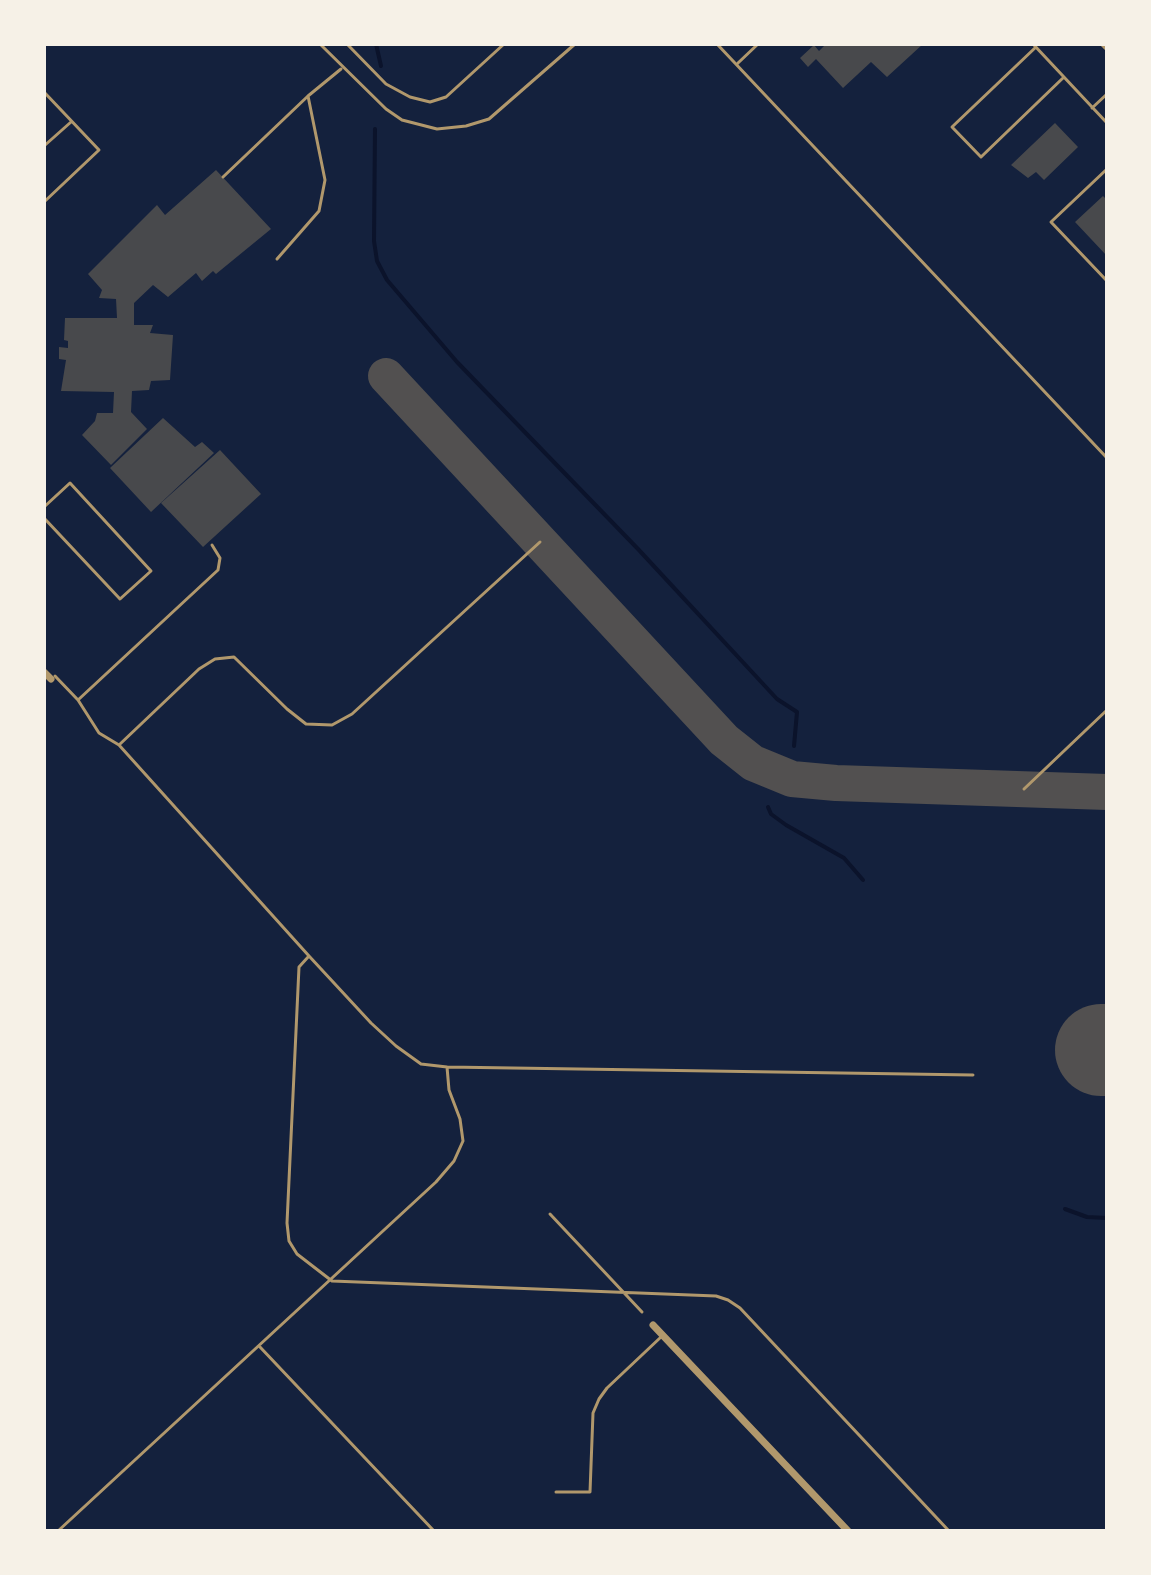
<!DOCTYPE html>
<style>
body{margin:0}
#map{position:relative;width:1151px;height:1575px;overflow:hidden;background:#14213d;font-family:"Work Sans",sans-serif}
canvas{display:block}
.frame{position:absolute;inset:0;border:46px solid #f6f1e7;pointer-events:none}
</style>
<div id="map">
<canvas width="1151" height="1575"></canvas>
<div class="frame"></div>
</div>
<script>
const c = document.querySelector('canvas').getContext('2d');
c.lineJoin = 'round';
const toPath = rows => new Path2D(rows.map(r => 'M' + r).join(''));
function stroke(path, color, width, dash) { c.strokeStyle = color; c.lineWidth = width; c.lineCap = dash ? 'butt' : 'round'; c.setLineDash(dash || []); c.stroke(path); }
function paint(path, color) { c.fillStyle = color; c.fill(path, 'evenodd'); }
const stream = toPath([
 [376,44,381,66],
 [375,129,374,241,377,261,387,280,457,362,638,549,777,699,797,712,794,746],
 [768,807,771,814,786,825,844,858,863,880],
 [1065,1209,1087,1217,1107,1218]
]);
const taxiway = toPath([
 [386,376,724,740,753,763,792,779,836,783,1107,792]
]);
const runway = toPath([
 [1101,1050,1107,1050]
]);
const building = toPath([
 [826,44,923,44,887,77,871,62,843,88,816,59,808,67,800,58,814,45,819,51],
 [1055,123,1078,147,1044,180,1036,172,1028,178,1011,165],
 [216,170,271,229,216,274,213,271,202,281,196,273,168,297,153,285,134,303,134,325,153,325,150,333,173,335,170,380,151,381,149,390,132,391,131,412,147,429,111,465,82,435,95,421,97,413,113,413,114,392,61,391,66,360,59,359,59,347,68,348,68,341,64,340,65,318,117,318,116,299,99,298,102,290,88,274,157,205,165,215],
 [1103,196,1107,200,1107,256,1075,222],
 [163,418,195,447,202,442,214,453,151,512,110,468],
 [220,450,261,494,203,547,161,503]
]);
const service = toPath([
 [320,44,386,109,402,120,437,129,466,126,489,119,575,44],
 [347,44,386,84,410,97,430,102,446,97,504,44],
 [717,44,1107,458],
 [1033,44,1107,123],
 [1101,44,1107,50],
 [1036,47,952,127,981,157,1064,77],
 [738,63,758,44],
 [44,92,99,150,44,202],
 [1092,108,1107,94],
 [44,146,71,122],
 [1107,169,1051,222,1107,281],
 [223,177,308,96,341,69],
 [277,259,319,211,325,180,308,96],
 [44,507,70,483,151,571,120,599,44,518],
 [55,676,78,700,99,733,119,745,309,956,299,967,287,1223,289,1241,297,1254,332,1281,716,1296,728,1300,740,1308,949,1531],
 [78,700,218,570,220,558,212,545],
 [119,745,199,669,215,659,234,657,287,709,306,724,332,725,352,714,540,542],
 [1024,789,1107,710],
 [447,1067,973,1075],
 [550,1214,642,1312],
 [260,1347,434,1531],
 [556,1492,590,1492,593,1413,599,1399,607,1388,661,1337],
 [58,1531,436,1182,454,1161,463,1141,460,1119,449,1090,447,1067,421,1064,396,1046,371,1023,309,956]
]);
const minor = toPath([
 [44,672,51,679],
 [653,1325,848,1531]
]);
stroke(stream, '#0b132b', 4);
stroke(taxiway, '#525050', 36);
stroke(runway, '#525050', 92);
paint(building, '#48494c');
stroke(service, '#b1986c', 3);
stroke(minor, '#b1986c', 7);
</script>
